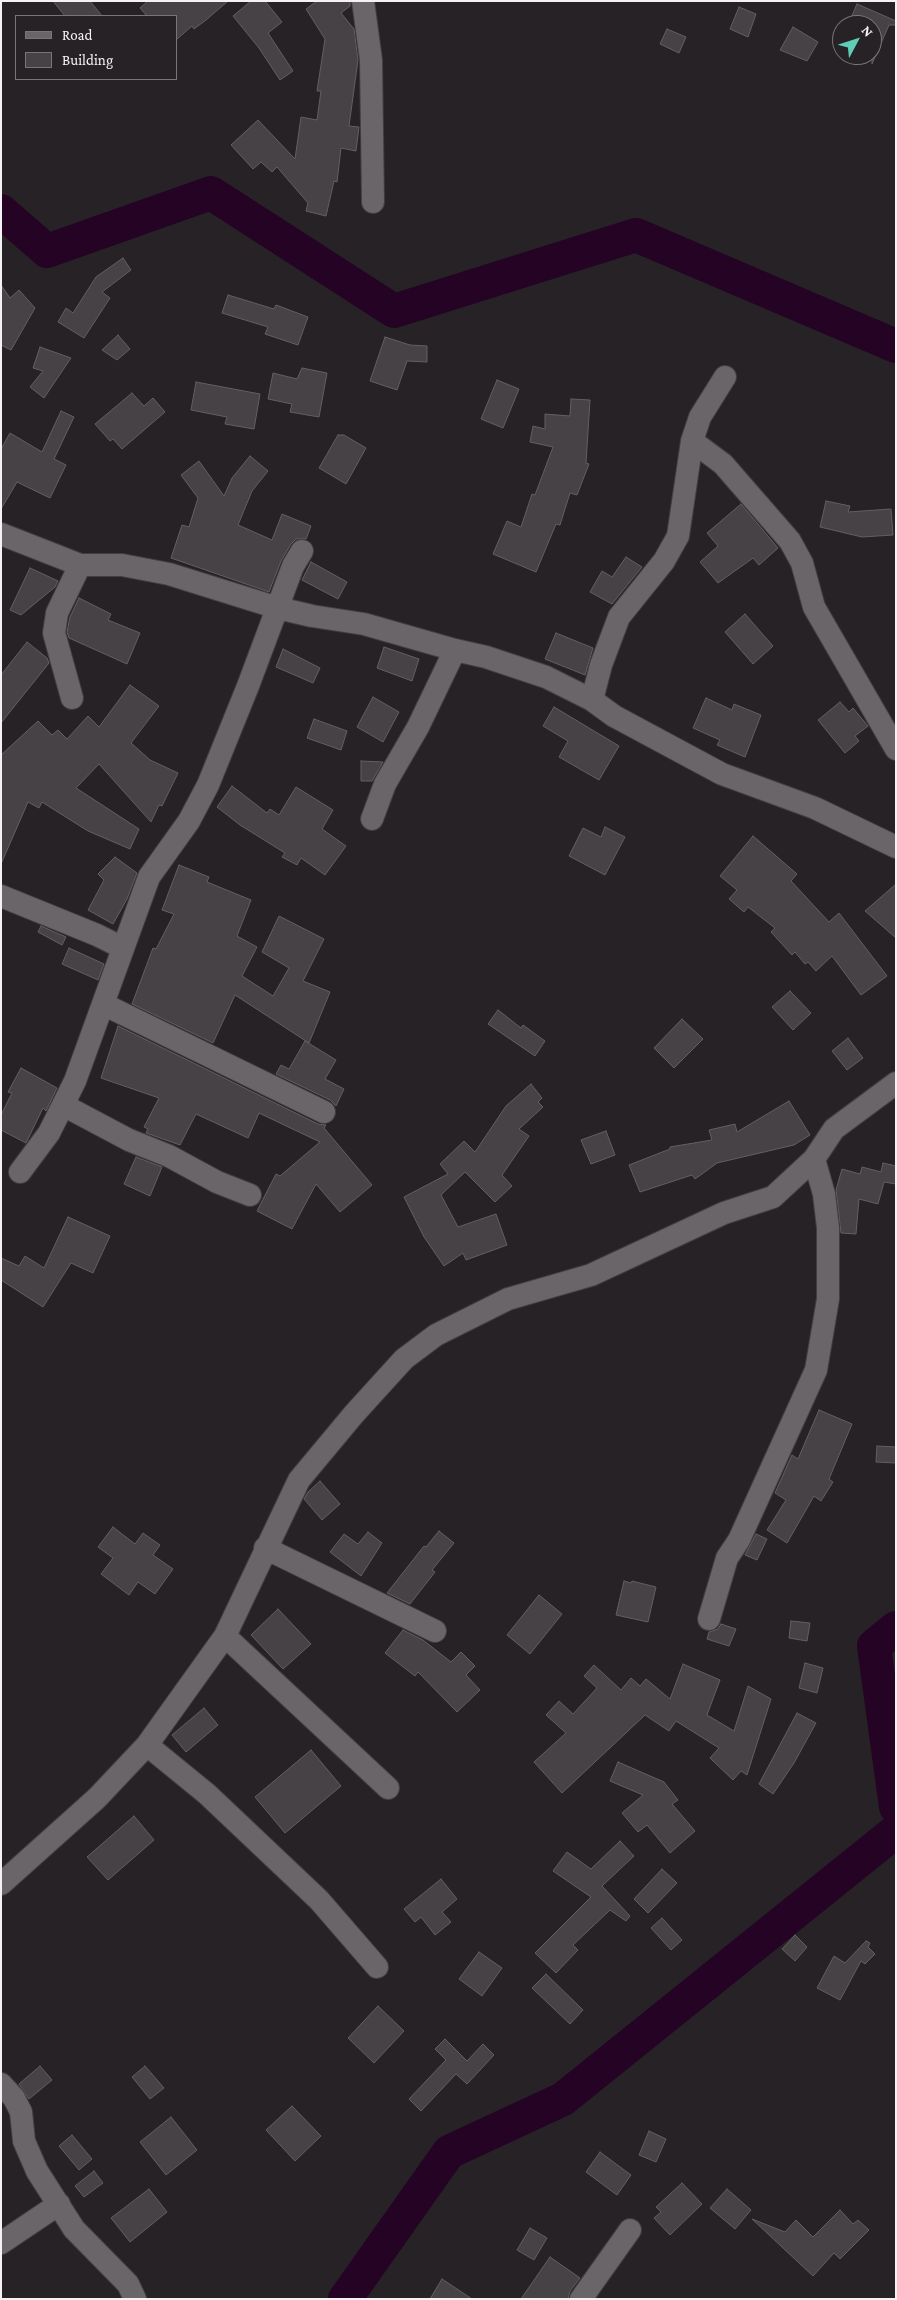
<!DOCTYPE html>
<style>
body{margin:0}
#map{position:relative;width:897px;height:2300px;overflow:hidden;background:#262226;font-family:"Crimson Pro",serif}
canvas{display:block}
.frame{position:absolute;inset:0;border:2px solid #f5f2f5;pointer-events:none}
.legend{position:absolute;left:15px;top:15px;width:162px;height:65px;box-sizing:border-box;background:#262226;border:1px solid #797579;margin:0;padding:6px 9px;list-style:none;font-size:15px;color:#f5f2f5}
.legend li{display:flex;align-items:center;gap:10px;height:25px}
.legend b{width:25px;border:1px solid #797579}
.north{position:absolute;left:832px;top:15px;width:50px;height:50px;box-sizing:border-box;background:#262226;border:1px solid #797579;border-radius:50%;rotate:50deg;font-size:14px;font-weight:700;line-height:20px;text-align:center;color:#f5f2f5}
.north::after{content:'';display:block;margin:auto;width:18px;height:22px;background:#5eceb7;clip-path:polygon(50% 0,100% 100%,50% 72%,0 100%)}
</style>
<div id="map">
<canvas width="897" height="2300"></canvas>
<div class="frame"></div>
<ul class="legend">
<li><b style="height:6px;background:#6a6569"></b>Road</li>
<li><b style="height:14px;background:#464246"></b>Building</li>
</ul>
<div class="north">N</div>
</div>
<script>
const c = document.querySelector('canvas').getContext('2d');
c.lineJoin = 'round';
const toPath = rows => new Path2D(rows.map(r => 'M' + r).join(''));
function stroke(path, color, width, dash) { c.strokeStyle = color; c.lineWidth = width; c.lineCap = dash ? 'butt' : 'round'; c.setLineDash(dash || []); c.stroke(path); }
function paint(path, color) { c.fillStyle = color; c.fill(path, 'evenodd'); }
const river = toPath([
 [1,211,47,251,211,193,394,311,636,235,896,346],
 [896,1628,874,1646,896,1807],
 [345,2299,449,2152,563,2099,896,1831]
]);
const building = toPath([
 [53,1,90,1,102,16,65,16,53,1],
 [148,1,228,1,206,20,194,29,192,26,176,40,176,16,147,16,140,8,148,1],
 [251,1,265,1,282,22,268,33,293,71,280,80,259,48,233,16,251,1],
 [317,1,350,1,350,6,341,13,354,29,358,60,349,126,359,127,356,151,341,148,337,182,334,181,326,216,306,211,308,203,277,167,272,172,261,162,253,169,231,145,258,120,295,159,301,117,317,120,321,91,317,91,325,39,306,9,317,1],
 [857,4,896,21,896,25,889,25,872,64,872,25,848,25,857,4],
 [739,7,756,14,748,37,730,29,739,7],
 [793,27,818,42,807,61,780,50,793,27],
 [667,29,686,37,679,53,660,44,667,29],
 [123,258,131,270,102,292,110,298,84,338,58,322,66,308,73,313,96,277,123,258],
 [1,285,10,298,19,290,35,308,11,350,1,345,1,285],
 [228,295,274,309,276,305,308,317,298,345,265,334,268,327,222,313,228,295],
 [118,335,130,349,117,360,102,350,118,335],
 [385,337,410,345,427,346,427,362,407,361,397,390,370,381,385,337],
 [40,347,71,358,44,398,30,387,43,371,33,368,40,347],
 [302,368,327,373,319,417,290,412,292,404,268,399,273,373,297,379,302,368],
 [497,380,519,389,503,428,481,419,497,380],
 [196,382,260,394,254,429,225,424,227,417,191,410,196,382],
 [132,393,144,406,153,398,165,412,122,449,113,439,110,441,95,424,132,393],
 [571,399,590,400,586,463,589,464,577,495,570,493,560,525,556,524,536,572,493,554,507,521,521,527,532,494,535,495,553,447,530,442,533,426,545,429,545,414,570,416,571,399],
 [61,411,74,417,54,459,66,465,50,498,17,482,1,509,1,449,10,433,42,452,61,411],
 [338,435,344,435,366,448,346,484,319,468,338,435],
 [250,456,268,471,252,491,238,525,272,540,282,514,311,526,306,539,296,539,291,544,281,561,269,592,171,558,182,525,189,527,198,498,181,475,199,461,224,496,232,478,250,456],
 [826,501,850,506,848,512,891,509,893,535,862,537,820,527,826,501],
 [741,504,778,548,759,565,753,558,718,583,700,562,718,546,707,533,741,504],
 [626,557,642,567,612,604,590,592,602,571,612,577,626,557],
 [311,562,347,582,338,599,302,580,311,562],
 [30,568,58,581,55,587,21,615,10,610,30,568],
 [79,598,111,614,108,620,140,633,127,664,69,638,67,632,70,617,79,598],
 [745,614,773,646,753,664,725,632,745,614],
 [556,633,593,648,585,675,545,659,556,633],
 [27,642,47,658,49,663,1,723,1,675,27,642],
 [384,647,419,659,412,681,377,668,384,647],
 [283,649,320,668,313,683,276,667,283,649],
 [130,685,159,706,131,743,150,760,178,773,162,806,159,805,151,822,99,764,76,788,139,829,130,849,88,831,42,802,39,808,28,802,1,864,1,755,38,721,52,735,58,730,67,739,88,716,99,727,130,685],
 [373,697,399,712,383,742,357,727,373,697],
 [706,698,732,710,734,704,761,715,745,757,717,745,720,740,693,728,706,698],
 [840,702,849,712,853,708,868,726,855,736,859,741,845,753,818,720,840,702],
 [554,707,619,746,599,780,559,757,568,741,543,726,554,707],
 [314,719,347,731,341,750,307,738,314,719],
 [361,761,383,762,372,781,361,781,361,761],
 [232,786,267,813,270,809,279,815,296,787,333,810,322,829,346,846,325,875,301,858,297,865,282,857,285,853,240,825,217,807,232,786],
 [605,827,625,837,605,875,569,856,583,828,601,837,605,827],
 [753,836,797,874,791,881,829,922,839,913,887,976,861,995,832,956,816,971,808,962,805,964,795,952,792,955,771,932,775,928,748,907,744,912,729,899,737,890,720,876,753,836],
 [115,857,137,873,127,899,113,924,88,910,104,880,98,874,115,857],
 [179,865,209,877,207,882,251,900,237,936,257,947,242,976,273,996,289,968,262,952,279,916,324,939,303,981,330,992,309,1043,235,995,213,1043,132,1004,153,948,156,949,174,914,162,910,179,865],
 [896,884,896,938,865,911,896,884],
 [41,926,66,937,62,945,38,932,41,926],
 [69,948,104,964,98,980,62,964,69,948],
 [790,991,811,1013,793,1030,772,1007,790,991],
 [498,1010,521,1028,523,1025,545,1041,535,1056,488,1024,498,1010],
 [682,1019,703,1039,674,1068,654,1048,682,1019],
 [118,1026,318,1124,326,1125,324,1128,372,1185,340,1212,316,1184,292,1229,257,1211,276,1174,280,1176,320,1142,259,1113,248,1138,196,1114,180,1145,146,1133,148,1129,144,1127,159,1098,101,1078,118,1026],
 [848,1038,863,1058,847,1070,832,1051,848,1038],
 [305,1041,336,1060,325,1079,344,1089,336,1106,330,1100,276,1074,281,1065,289,1069,305,1041],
 [21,1068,57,1088,46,1111,43,1108,26,1143,1,1130,1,1115,12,1093,8,1092,21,1068],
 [531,1084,542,1098,538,1102,543,1107,519,1129,529,1136,502,1175,512,1186,495,1202,465,1172,441,1195,458,1227,496,1214,507,1245,466,1260,463,1253,444,1266,424,1237,404,1197,448,1174,440,1164,464,1141,475,1152,506,1106,531,1084],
 [789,1101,810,1135,794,1145,717,1163,695,1179,692,1175,640,1192,629,1165,670,1149,670,1147,712,1140,709,1130,735,1124,737,1132,789,1101],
 [606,1131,615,1155,591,1164,581,1140,606,1131],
 [136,1157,162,1167,150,1196,124,1184,136,1157],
 [883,1163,896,1166,896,1184,884,1182,878,1204,859,1199,856,1234,841,1233,836,1190,842,1169,860,1174,862,1167,881,1172,883,1163],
 [68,1217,110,1236,93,1273,71,1263,43,1307,1,1280,1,1258,19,1266,25,1256,44,1268,68,1217],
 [819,1410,852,1424,829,1479,833,1482,821,1501,814,1496,787,1543,767,1530,786,1500,775,1493,792,1455,798,1459,819,1410],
 [877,1446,896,1447,896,1463,876,1462,877,1446],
 [320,1481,340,1504,322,1520,304,1499,308,1492,320,1481],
 [113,1527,135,1544,143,1533,160,1545,153,1555,173,1569,155,1594,138,1582,129,1595,101,1574,113,1558,98,1547,113,1527],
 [439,1531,454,1543,432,1570,435,1572,410,1604,387,1593,424,1546,426,1547,439,1531],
 [368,1532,382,1543,361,1576,330,1552,344,1534,358,1544,368,1532],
 [756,1534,767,1539,757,1560,745,1555,756,1534],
 [624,1581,631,1583,632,1581,656,1587,648,1622,616,1615,624,1581],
 [539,1595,562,1614,530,1654,507,1635,539,1595],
 [278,1609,311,1644,283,1669,251,1635,278,1609],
 [791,1621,810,1623,807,1641,789,1638,791,1621],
 [721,1624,736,1629,729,1646,707,1639,709,1632,718,1629,721,1624],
 [403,1630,423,1640,451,1662,461,1652,475,1666,466,1675,480,1690,457,1712,418,1672,415,1676,385,1653,403,1630],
 [805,1663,823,1668,817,1693,799,1688,805,1663],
 [683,1664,720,1680,707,1715,734,1731,748,1686,771,1699,747,1775,741,1771,733,1780,710,1758,719,1748,676,1721,669,1731,645,1715,562,1793,534,1762,566,1733,546,1715,559,1701,573,1714,597,1688,584,1676,594,1665,621,1690,631,1678,640,1686,646,1679,670,1699,683,1664],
 [204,1708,218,1725,186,1752,172,1735,204,1708],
 [797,1713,816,1723,794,1763,773,1794,759,1784,797,1713],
 [311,1750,341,1786,285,1833,255,1797,311,1750],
 [618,1762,664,1782,678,1800,672,1804,695,1831,670,1853,647,1825,638,1832,622,1813,643,1795,610,1781,618,1762],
 [134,1816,154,1840,108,1880,87,1857,134,1816],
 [620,1841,634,1856,602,1886,630,1916,626,1921,610,1910,573,1945,578,1950,556,1973,535,1953,591,1897,553,1871,567,1852,591,1869,620,1841],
 [662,1869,677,1883,648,1913,634,1899,662,1869],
 [441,1879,457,1899,442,1912,451,1922,435,1935,421,1917,415,1922,404,1909,441,1879],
 [662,1918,682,1940,671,1950,651,1928,662,1918],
 [795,1935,807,1947,795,1961,782,1949,795,1935],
 [866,1941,870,1943,868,1947,875,1954,865,1964,861,1961,840,2000,817,1988,834,1956,845,1963,866,1941],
 [479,1952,502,1968,482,1996,459,1979,479,1952],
 [546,1974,583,2010,570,2024,532,1988,546,1974],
 [378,2006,404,2031,374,2063,348,2038,378,2006],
 [445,2039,467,2061,483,2044,494,2055,467,2084,456,2074,421,2111,409,2099,446,2060,435,2049,445,2039],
 [40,2066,52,2080,29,2099,19,2084,40,2066],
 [145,2066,164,2088,150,2099,132,2077,145,2066],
 [292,2106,321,2136,295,2161,266,2130,292,2106],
 [171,2117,197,2150,166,2175,140,2142,171,2117],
 [649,2131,666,2139,656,2162,639,2155,649,2131],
 [72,2135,92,2159,79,2170,59,2146,72,2135],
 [600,2152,631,2175,617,2195,586,2172,600,2152],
 [94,2171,103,2183,84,2197,75,2186,94,2171],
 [682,2183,702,2204,670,2235,654,2218,661,2212,656,2207,682,2183],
 [149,2189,167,2212,130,2242,111,2218,149,2189],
 [727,2189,751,2210,735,2229,710,2208,727,2189],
 [840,2210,853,2224,858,2220,869,2230,840,2259,834,2253,813,2276,752,2219,785,2232,796,2220,813,2237,840,2210],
 [530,2228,547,2238,534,2260,517,2250,530,2228],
 [550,2257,580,2278,570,2291,568,2299,521,2299,550,2257],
 [442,2279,472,2299,430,2299,442,2279]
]);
const minor = toPath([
 [363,1,371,60,373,202],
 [692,441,723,464,790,541,802,563,814,607,896,749],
 [1,534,80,565,122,565,169,574,278,608,312,616,364,624,455,650,486,657,546,677,592,700,614,716,722,774,815,808,896,847],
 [72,698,54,633,57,613,80,565],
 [592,700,601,665,619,617,664,561,678,536,692,441,700,417,725,377],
 [372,819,385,784,418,727,455,650],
 [1,896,97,935,123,948],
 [103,1004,324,1112],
 [63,1105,129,1140,169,1156,217,1182,250,1195],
 [20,1172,49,1133,75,1081,149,877,189,821,208,785,248,686,293,566,302,551],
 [265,1548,435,1631],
 [709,1619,727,1558,739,1540,816,1370,828,1299,828,1228,824,1194,814,1159],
 [225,1636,388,1788],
 [147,1745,207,1794,319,1900,377,1967],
 [1,1884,97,1798,147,1745,225,1636,299,1480,354,1414,404,1359,436,1335,508,1299,591,1275,724,1213,773,1197,814,1159,834,1129,896,1083],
 [1,2084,14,2098,21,2112,24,2141,37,2171,74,2229,128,2284,135,2299],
 [1,2243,59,2204],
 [581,2299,630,2230]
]);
stroke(river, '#240324', 34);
paint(building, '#464246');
stroke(building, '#635f63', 1);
stroke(minor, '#423e42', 24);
stroke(minor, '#6a6569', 22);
</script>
